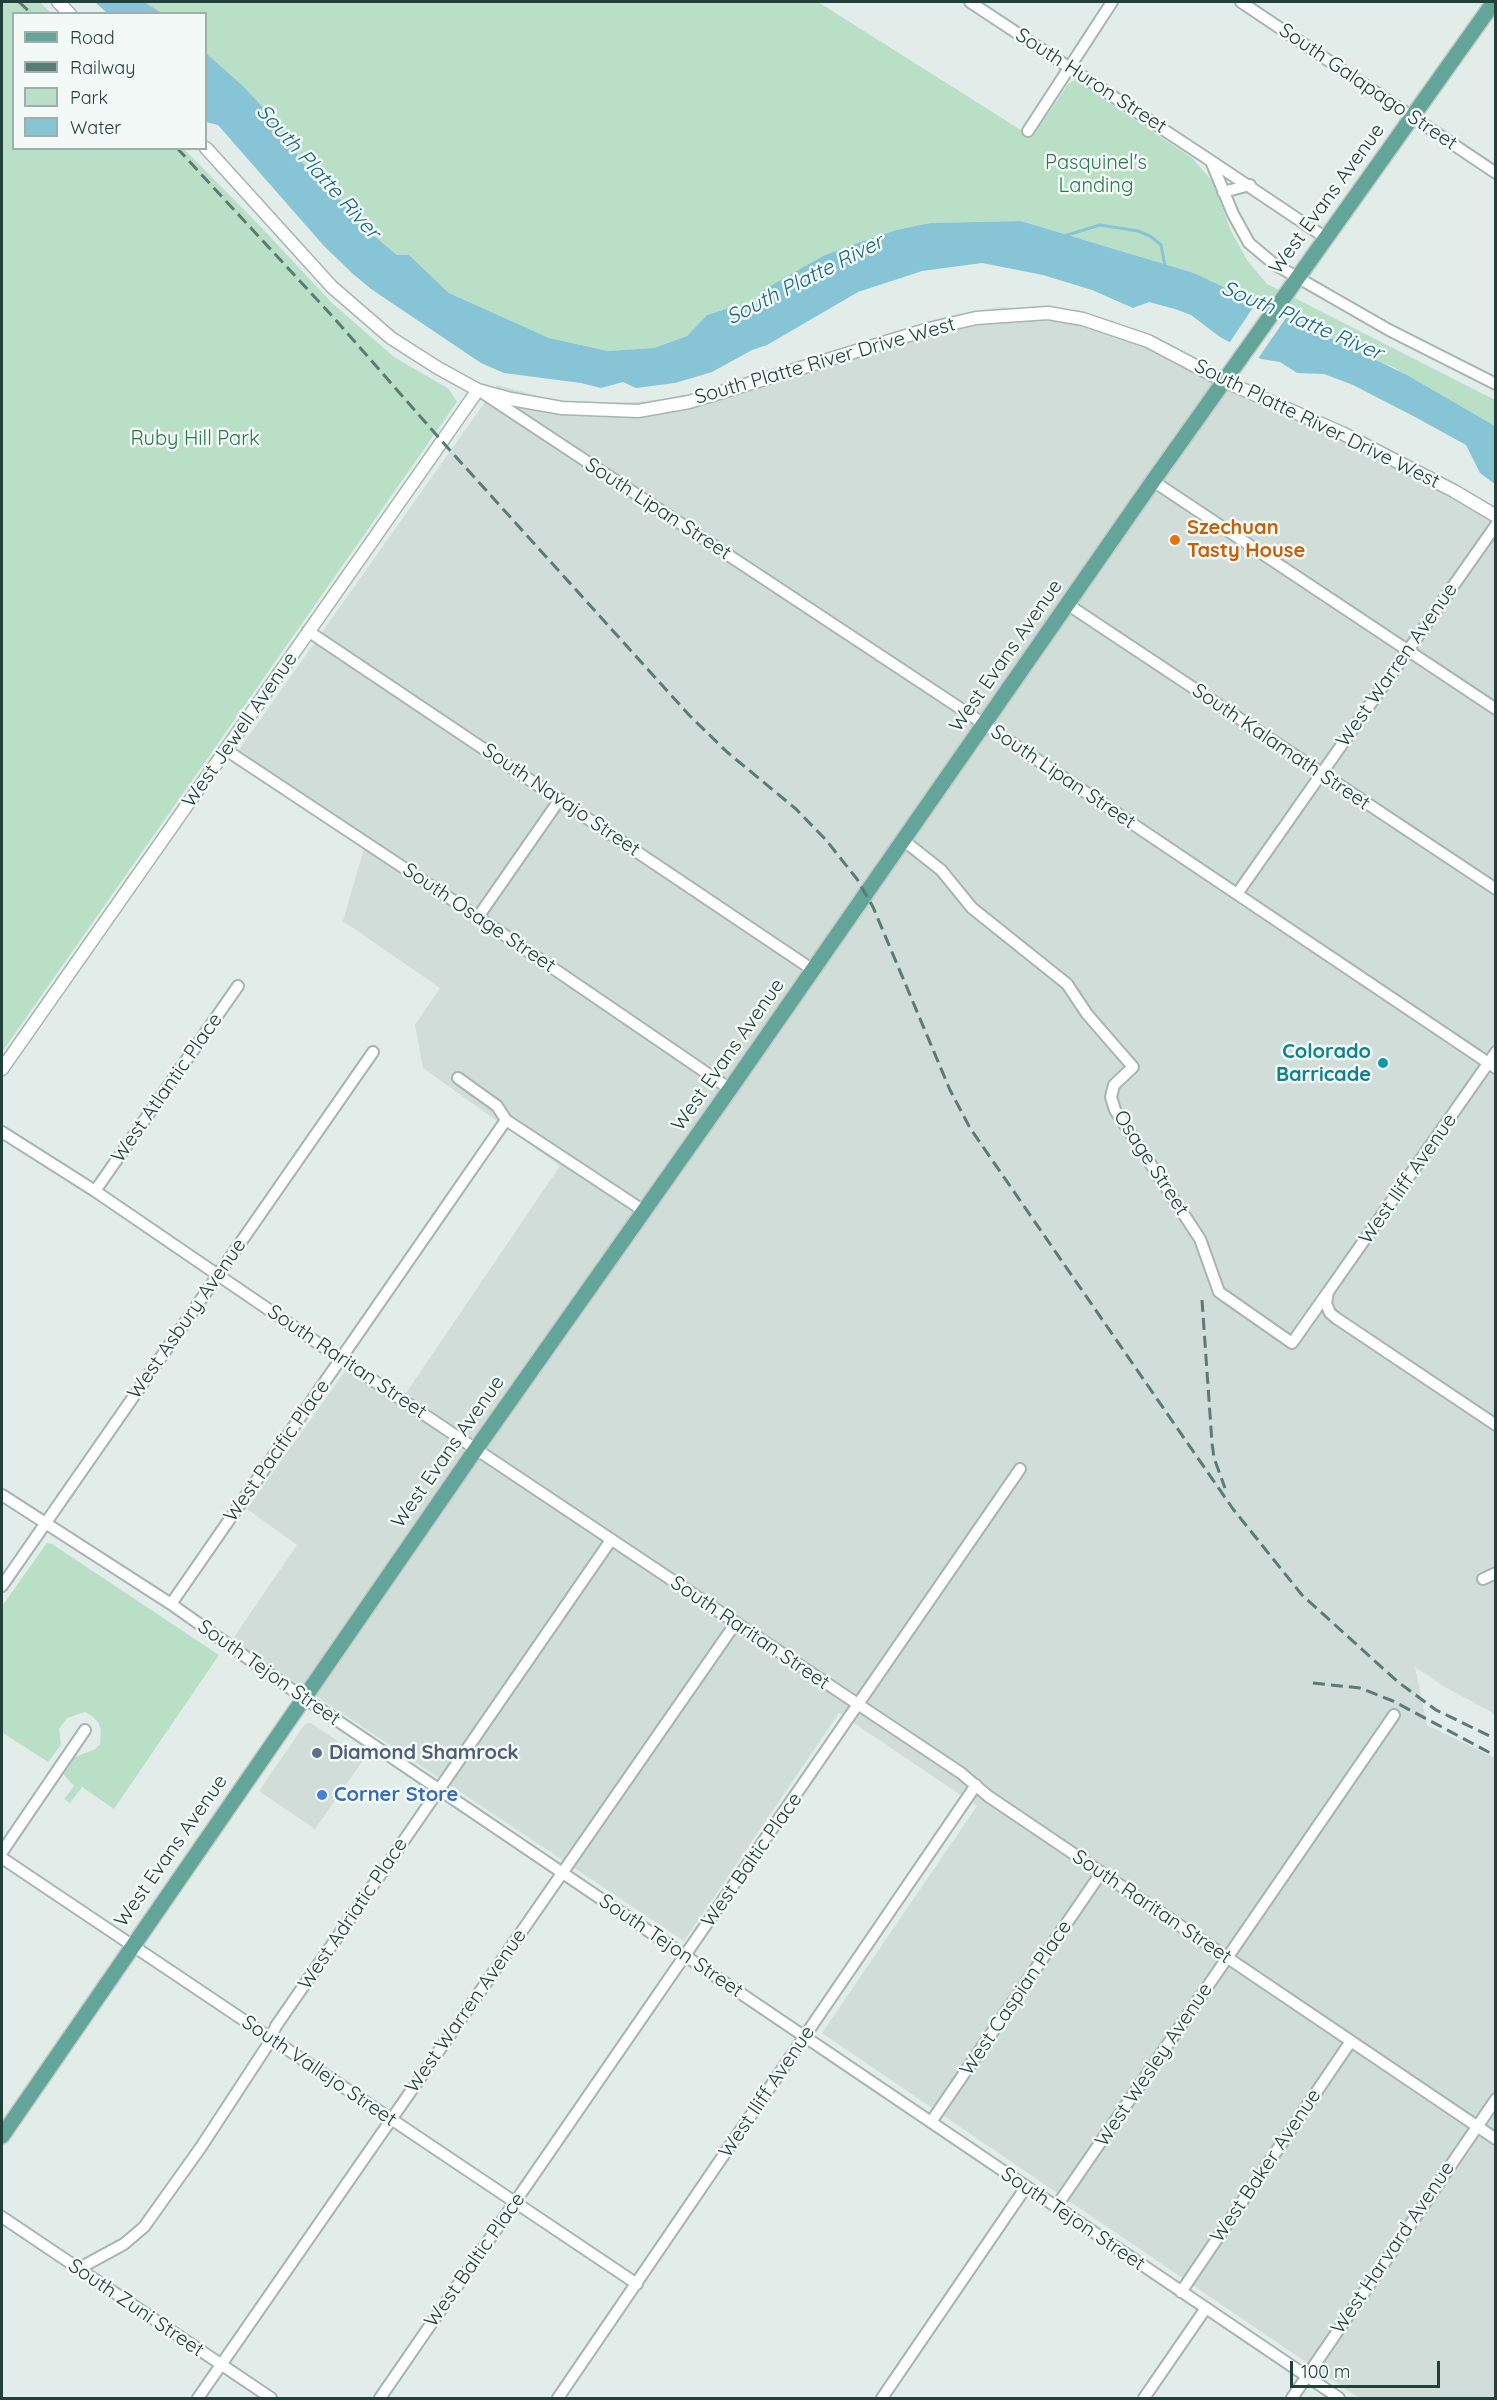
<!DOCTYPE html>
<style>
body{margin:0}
#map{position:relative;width:1497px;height:2400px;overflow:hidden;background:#e2ede9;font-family:Quicksand,sans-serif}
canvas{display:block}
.frame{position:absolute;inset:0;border:3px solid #204039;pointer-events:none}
.legend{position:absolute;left:12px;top:12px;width:195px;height:138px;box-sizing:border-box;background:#f3f9f6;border:2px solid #9fafaa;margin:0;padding:8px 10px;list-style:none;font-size:18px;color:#204039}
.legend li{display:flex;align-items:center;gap:12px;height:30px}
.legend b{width:30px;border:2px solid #9fafaa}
.scale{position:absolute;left:1290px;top:2361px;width:150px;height:27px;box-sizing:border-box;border:3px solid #204039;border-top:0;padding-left:8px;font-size:18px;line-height:21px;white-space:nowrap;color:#204039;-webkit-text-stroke:4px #f3f9f6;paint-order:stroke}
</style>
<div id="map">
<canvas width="1497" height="2400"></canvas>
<div class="frame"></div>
<ul class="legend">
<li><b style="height:8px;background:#63a699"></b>Road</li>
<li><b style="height:8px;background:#5b7b75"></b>Railway</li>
<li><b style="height:16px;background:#b9e0c6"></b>Park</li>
<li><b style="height:16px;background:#86c4d6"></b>Water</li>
</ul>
<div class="scale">100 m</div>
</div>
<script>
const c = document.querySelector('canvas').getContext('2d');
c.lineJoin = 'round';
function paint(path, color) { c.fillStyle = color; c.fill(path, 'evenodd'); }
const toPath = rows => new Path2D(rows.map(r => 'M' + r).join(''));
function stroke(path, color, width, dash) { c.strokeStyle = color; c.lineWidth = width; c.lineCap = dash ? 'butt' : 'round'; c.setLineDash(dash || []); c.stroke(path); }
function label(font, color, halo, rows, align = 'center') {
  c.font = font + ' Quicksand,sans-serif'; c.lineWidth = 5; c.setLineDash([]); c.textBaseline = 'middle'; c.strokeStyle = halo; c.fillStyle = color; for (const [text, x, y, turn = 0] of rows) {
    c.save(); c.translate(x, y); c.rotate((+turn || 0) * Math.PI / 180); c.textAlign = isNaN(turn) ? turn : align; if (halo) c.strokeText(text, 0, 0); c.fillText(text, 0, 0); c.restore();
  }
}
const built = toPath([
 [1000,307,1058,311,1120,325,1495,508,1495,1714,1445,1687,1415,1667,1427,1725,1495,1758,1495,2398,1359,2398,822,2033,977,1806,839,1713,684,1941,232,1640,297,1545,247,1509,353,1360,406,1393,560,1166,423,1068,415,1025,440,988,343,921,367,838,238,751,497,385,564,403,638,402,693,395,940,318],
 [311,1723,364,1759,315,1829,259,1791,305,1724]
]);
const green = toPath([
 [2,2,40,2,51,13,14,14,14,148,184,149,263,229,331,302,394,357,449,389,457,402,2,1052],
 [144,2,818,2,1032,137,1068,84,1075,80,1192,158,1214,183,1230,229,1247,260,1267,284,1495,400,1495,426,1393,367,1373,360,1352,348,1329,339,1194,273,1021,221,930,223,896,230,860,242,825,255,796,273,754,306,738,305,707,315,687,336,654,348,608,351,549,338,449,293,409,255,397,255,360,224,327,184,297,158,297,148,286,132,243,86,206,53,206,14,162,13],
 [47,1543,52,1544,219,1655,114,1809,82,1787,70,1803,64,1799,74,1786,63,1774,75,1757,95,1749,100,1744,101,1730,98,1722,92,1716,85,1712,67,1718,59,1729,61,1745,48,1762,3,1733,2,1606]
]);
const water = toPath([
 [95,2,144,2,162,13,107,13],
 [206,53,243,86,286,132,297,148,297,158,327,184,360,224,397,255,409,255,449,293,549,338,608,351,654,348,687,336,707,315,738,305,754,306,763,290,825,255,860,242,896,230,930,223,1021,221,1194,273,1407,375,1495,426,1495,484,1480,473,1466,445,1417,418,1353,385,1324,374,1297,373,1280,362,1261,359,1220,337,1191,315,1175,309,1149,302,1133,308,1092,290,1043,275,982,263,922,271,858,292,767,345,752,350,712,372,675,383,636,388,623,382,601,388,581,383,504,373,481,363,371,289,352,273,324,246,218,125,206,122]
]);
const pier = toPath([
 [1258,300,1288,315,1257,360,1228,345]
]);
const stream = toPath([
 [1064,236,1100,225,1138,231,1150,236,1161,245,1165,266]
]);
const minor = toPath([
 [970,2,1211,161,1233,214,1249,243,1274,264,1389,330,1496,384],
 [1241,2,1496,173],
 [1028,131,1112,2],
 [1211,161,1326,238],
 [1223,192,1250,185],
 [483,393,984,724,1496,1068],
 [1153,481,1496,709],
 [1067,604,1496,889],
 [308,631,813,970],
 [226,750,478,917,730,1089],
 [903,840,941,870,972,908,1067,984,1087,1014,1133,1067,1114,1085,1111,1097,1115,1110,1200,1239,1219,1292,1292,1343,1328,1292],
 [1237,894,1496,525],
 [478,917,560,799],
 [1496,1052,1328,1292,1326,1303,1330,1313,1336,1318,1496,1425],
 [458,1078,497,1106,506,1120,644,1211],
 [2,1132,95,1191,341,1359,961,1773,988,1796,1496,2139],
 [95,1191,238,986],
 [2,1495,171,1604,301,1696,1339,2398],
 [1483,1579,1496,1573],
 [2,1586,373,1052],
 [171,1604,506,1120],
 [2,1852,85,1730],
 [2,1858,637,2284],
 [931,2122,1101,1873],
 [1056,2207,1394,1715],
 [2,2217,271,2398],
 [78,2269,124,2244,144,2227,201,2147,267,2046,276,2026,611,1540],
 [1181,2292,1351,2041],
 [198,2398,735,1624],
 [380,2398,1020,1469],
 [558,2398,976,1785],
 [882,2398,1026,2187],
 [1144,2398,1206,2308],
 [1292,2398,1496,2099]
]);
const tertiary = toPath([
 [58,2,70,14],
 [206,148,332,287,391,338,438,368,478,390,511,399,562,408,638,411,689,402,929,329,976,318,1048,313,1083,319,1148,341,1224,381,1342,433,1454,491,1496,516],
 [2,1069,478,390]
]);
const primary = toPath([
 [2,2136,476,1449,730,1089,1153,481,1494,2]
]);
const rail = toPath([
 [19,2,32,14],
 [177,148,334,318,447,447,689,715,727,752,796,809,826,840,857,879,873,907,950,1090,970,1128,1233,1509,1302,1595,1398,1682,1436,1710,1496,1739],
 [1202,1300,1212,1443,1214,1458,1225,1488],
 [1313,1683,1360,1688,1393,1701,1496,1756]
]);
const markers = [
 [1175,540,6,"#e8710a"],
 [1383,1063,6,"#0f9aa8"],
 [317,1753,6,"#5c6f8a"],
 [322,1795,6,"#3f7fe0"]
];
const streetNames = [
 ["South Huron Street",1091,81,33],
 ["South Galapago Street",1368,87,34],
 ["West Evans Avenue",1327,199,-54],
 ["South Platte River Drive West",825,361,-16],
 ["South Platte River Drive West",1317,424,26],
 ["South Lipan Street",658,509,33],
 ["West Evans Avenue",1006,656,-55],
 ["West Warren Avenue",1397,665,-55],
 ["West Jewell Avenue",240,730,-55],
 ["South Kalamath Street",1281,747,34],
 ["South Lipan Street",1063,777,34],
 ["South Navajo Street",561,800,34],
 ["South Osage Street",479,918,34],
 ["West Evans Avenue",728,1055,-55],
 ["West Atlantic Place",167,1088,-55],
 ["Osage Street",1151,1163,57],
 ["West Iliff Avenue",1408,1179,-55],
 ["West Asbury Avenue",187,1319,-55],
 ["South Raritan Street",347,1362,34],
 ["West Pacific Place",277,1451,-55],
 ["West Evans Avenue",448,1452,-55],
 ["South Raritan Street",750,1633,34],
 ["South Tejon Street",269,1673,35],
 ["West Evans Avenue",171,1851,-55],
 ["West Baltic Place",752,1860,-55],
 ["South Raritan Street",1152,1907,34],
 ["West Adriatic Place",353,1914,-56],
 ["South Tejon Street",671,1946,34],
 ["West Caspian Place",1016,1998,-56],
 ["West Warren Avenue",466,2011,-55],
 ["West Wesley Avenue",1154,2065,-56],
 ["South Vallejo Street",319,2071,34],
 ["West Iliff Avenue",767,2092,-56],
 ["West Baker Avenue",1266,2166,-56],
 ["South Tejon Street",1073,2219,34],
 ["West Harvard Avenue",1393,2248,-56],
 ["West Baltic Place",475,2260,-55],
 ["South Zuni Street",136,2308,34]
];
const parkNames = [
 ["Pasquinel's",1096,163],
 ["Landing",1096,186],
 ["Ruby Hill Park",195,439]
];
const foodNames = [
 ["Szechuan",1187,528],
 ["Tasty House",1187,551]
];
const cultureNames = [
 ["Colorado",1371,1052],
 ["Barricade",1371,1075]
];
const serviceNames = [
 ["Diamond Shamrock",329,1753]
];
const shopNames = [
 ["Corner Store",334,1795]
];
const waterNames = [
 ["South Platte River",318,172,48],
 ["South Platte River",805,280,-27],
 ["South Platte River",1302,321,23]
];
paint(built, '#d0ddd8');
paint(green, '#b9e0c6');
paint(water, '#86c4d6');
paint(pier, '#e2ede9');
stroke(stream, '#86c4d6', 3);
stroke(minor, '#a4b6b1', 14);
stroke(tertiary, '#a4b6b1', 15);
stroke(primary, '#c1cac8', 18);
stroke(minor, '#fff', 10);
stroke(tertiary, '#fff', 12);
stroke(primary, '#63a699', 15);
stroke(rail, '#5b7b75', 3, [12, 6]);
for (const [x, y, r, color] of markers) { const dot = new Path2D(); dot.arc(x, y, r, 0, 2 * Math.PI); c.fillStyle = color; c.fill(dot); stroke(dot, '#f3f9f6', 2); }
label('20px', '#204039', '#f3f9f6', streetNames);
label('20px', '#28794d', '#f3f9f6', parkNames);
label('bold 20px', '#c56008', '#f3f9f6', foodNames, 'left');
label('bold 20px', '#0d838f', '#f3f9f6', cultureNames, 'right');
label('bold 20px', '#4e5e75', '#f3f9f6', serviceNames, 'left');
label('bold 20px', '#366cbe', '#f3f9f6', shopNames, 'left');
label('italic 21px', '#166780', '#f3f9f6', waterNames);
</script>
